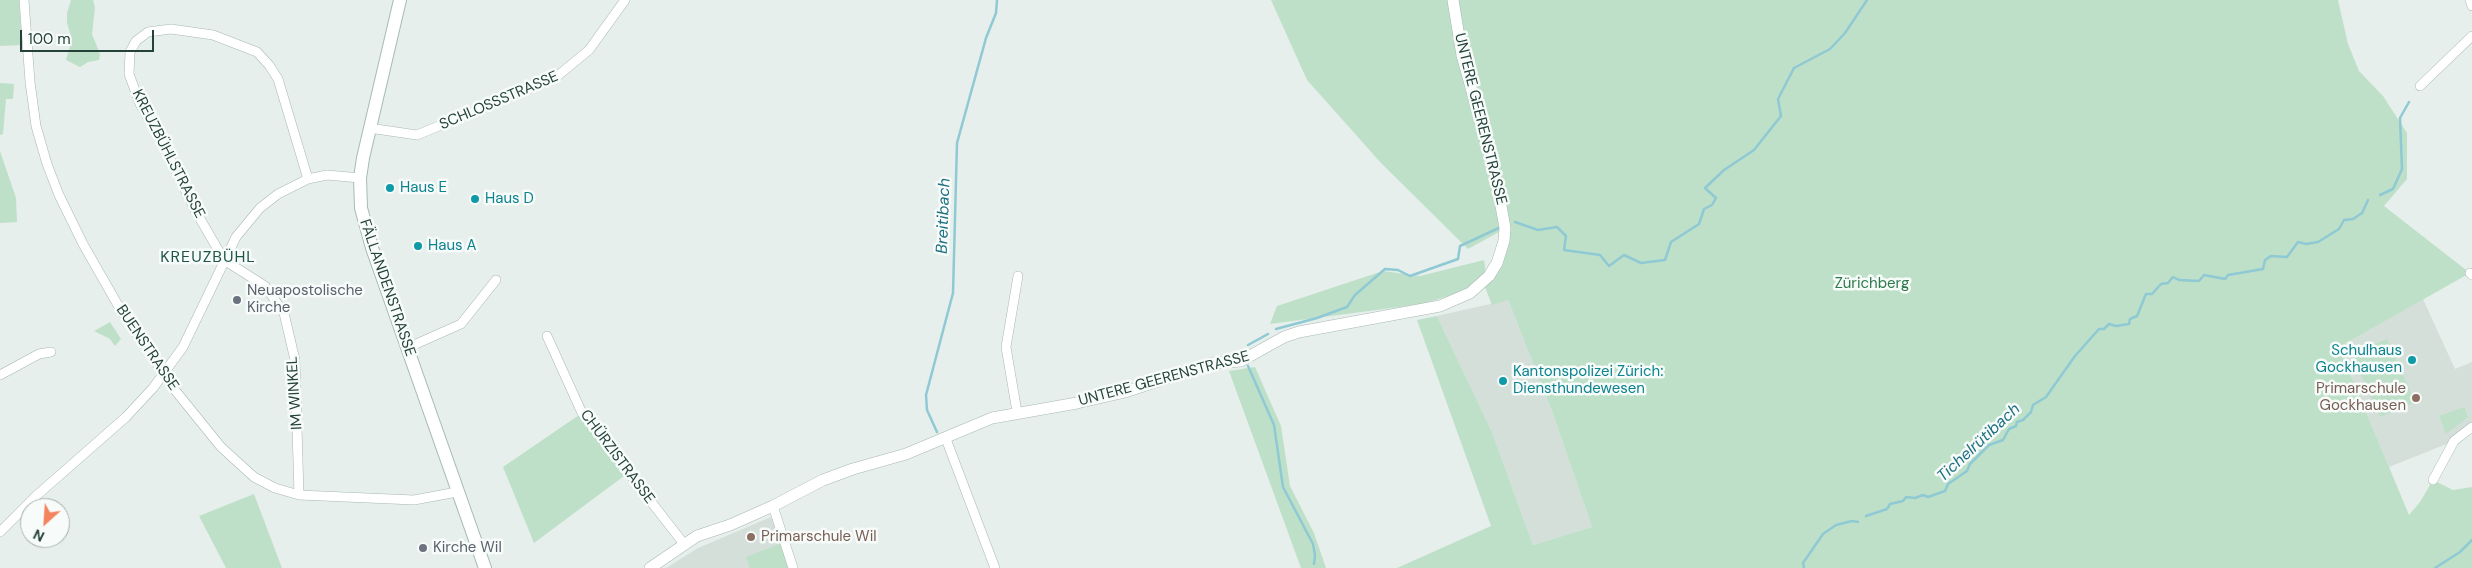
<!DOCTYPE html>
<meta charset="utf-8">
<style>
body{margin:0}
#map{position:relative;width:2472px;height:568px;overflow:hidden;background:#e6efeb;font-family:"DM Sans",sans-serif}
canvas{display:block}
.north{position:absolute;left:20px;top:498px;width:50px;height:50px;box-sizing:border-box;background:#f7fbf9;border:1px solid #a3b1ad;border-radius:50%;rotate:206deg;font-size:14px;font-weight:700;line-height:20px;text-align:center;color:#24423a}
.north::after{content:'';display:block;margin:auto;width:18px;height:22px;background:#f4845f;clip-path:polygon(50% 0,100% 100%,50% 72%,0 100%)}
.scale{position:absolute;left:20px;top:30px;width:134px;height:22px;box-sizing:border-box;border:2px solid #24423a;border-top:0;padding-left:6px;font-size:15px;line-height:18px;white-space:nowrap;color:#24423a;-webkit-text-stroke:4px #f7fbf9;paint-order:stroke}
</style>
<div id="map">
<canvas width="2472" height="568"></canvas>
<div class="north">N</div>
<div class="scale">100 m</div>
</div>
<script>
const c = document.querySelector('canvas').getContext('2d');
c.lineJoin = 'round';
function paint(path, color) { c.fillStyle = color; c.fill(path, 'evenodd'); }
const toPath = rows => new Path2D(rows.map(r => 'M' + r).join(''));
function stroke(path, color, width, dash) { c.strokeStyle = color; c.lineWidth = width; c.lineCap = dash ? 'butt' : 'round'; c.setLineDash(dash || []); c.stroke(path); }
function label(font, color, halo, rows, align = 'center') {
  c.font = font + ' "DM Sans",sans-serif'; c.lineWidth = 5; c.setLineDash([]); c.textBaseline = 'middle'; c.strokeStyle = halo; c.fillStyle = color; for (const [text, x, y, turn = 0] of rows) {
    c.save(); c.translate(x, y); c.rotate((+turn || 0) * Math.PI / 180); c.textAlign = isNaN(turn) ? turn : align; if (halo) c.strokeText(text, 0, 0); c.fillText(text, 0, 0); c.restore();
  }
}
const built = toPath([
 [2423,299,2455,369,2472,362,2472,427,2454,441,2389,467,2339,347],
 [1508,300,1552,411,1592,527,1533,545,1492,432,1437,316],
 [771,517,790,568,666,568,698,548]
]);
const green = toPath([
 [0,0,19,0,22,45,0,46],
 [71,0,93,0,95,8,92,34,100,54,99,60,88,62,80,67,66,60,72,39,67,23,67,13],
 [1271,0,2338,0,2348,44,2359,71,2383,96,2407,133,2407,179,2384,206,2470,273,2339,347,2409,515,2420,502,2433,480,2453,490,2472,487,2472,568,1397,568,1491,526,1417,320,1437,316,1492,432,1533,545,1592,527,1552,411,1508,300,1492,305,1483,282,1465,291,1422,304,1270,324,1277,306,1383,271,1420,276,1484,260,1486,274,1497,249,1499,232,1468,249,1381,163,1307,80],
 [0,83,14,84,13,99,6,99,3,134,0,135],
 [0,151,16,198,17,222,0,223],
 [110,322,121,339,115,346,110,339,94,331],
 [2387,339,2415,402,2380,417,2352,354],
 [1255,367,1281,426,1290,486,1314,533,1326,568,1301,568,1229,371],
 [2464,407,2468,417,2446,434,2439,416],
 [582,413,628,473,534,543,503,467],
 [254,494,282,568,226,568,199,516],
 [782,543,790,568,750,568,746,557]
]);
const stream = toPath([
 [2380,195,2393,189,2402,169,2400,118,2409,102],
 [1515,222,1538,230,1557,227,1566,236,1564,250,1600,255,1609,266,1624,255,1641,263,1665,260,1671,242,1699,224,1704,209,1712,205,1716,198,1705,188,1724,170,1754,150,1781,116,1778,99,1794,68,1830,49,1845,33,1867,0],
 [1276,329,1317,318,1347,307,1355,295,1385,269,1398,270,1410,276,1458,259,1460,246,1501,227],
 [1248,345,1268,334],
 [1248,366,1274,425,1283,487,1313,544,1315,555,1314,564],
 [937,432,927,410,926,395,953,293,957,143,986,38,996,13,997,0],
 [1866,516,1887,509,1890,504,1903,501,1906,497,1915,498,1923,495,1928,497,1945,491,1948,484,1967,471,1970,464,1989,445,2003,440,2009,429,2016,426,2017,422,2023,420,2031,412,2033,405,2046,397,2075,356,2099,329,2104,329,2109,324,2116,326,2129,324,2130,319,2137,316,2146,294,2152,294,2161,284,2168,283,2173,277,2179,280,2199,281,2204,275,2225,279,2228,275,2263,269,2265,260,2271,256,2287,257,2298,242,2306,244,2318,242,2339,229,2344,220,2353,219,2362,213,2368,200],
 [1804,568,1803,563,1823,534,1836,525,1852,521,1858,522],
 [2435,568,2460,552,2472,540]
]);
const minor = toPath([
 [24,0,30,82,36,126,47,164,59,195,83,244,119,307,174,389,221,447,254,477,275,488,299,495,414,500,457,492],
 [2470,0,2472,6],
 [2420,86,2472,36],
 [369,128,417,135,555,78,589,50,625,0],
 [2470,273,2472,275],
 [547,336,582,413,684,544],
 [407,348,461,324,496,280],
 [0,375,39,354,51,352],
 [1017,412,1006,347,1018,276],
 [946,439,995,568],
 [2433,480,2454,441,2472,427],
 [299,495,295,360,284,313,265,286,224,260,195,210,158,134,140,104,129,74,130,52,136,41,148,32,171,29,213,35,257,52,269,65,278,79,308,179],
 [773,506,793,568],
 [0,532,36,496,126,417,153,388,183,347,236,237,260,208,278,194,308,179,327,175,360,178]
]);
const tertiary = toPath([
 [650,568,697,536,730,525,773,506,823,480,853,469,906,454,992,418,1077,403,1125,392,1212,363,1241,361,1284,337,1299,332,1440,306,1470,293,1489,276,1497,263,1504,241,1505,228,1496,178,1462,55,1453,0]
]);
const secondary = toPath([
 [400,0,363,158,360,178,361,208,372,248,485,568]
]);
const markers = [
 [390,188,5,"#0f9aa8"],
 [475,199,5,"#0f9aa8"],
 [418,246,5,"#0f9aa8"],
 [237,300,5,"#6b7280"],
 [2412,360,5,"#0f9aa8"],
 [1503,381,5,"#0f9aa8"],
 [2416,398,5,"#8d6e63"],
 [751,537,5,"#8d6e63"],
 [423,548,5,"#6b7280"]
];
const streetNames = [
 ["SCHLOSSSTRASSE",499,101,-23],
 ["UNTERE GEERENSTRASSE",1480,119,76],
 ["KREUZBÜHLSTRASSE",168,154,63],
 ["FÄLLANDENSTRASSE",387,288,71],
 ["BUENSTRASSE",147,348,56],
 ["UNTERE GEERENSTRASSE",1164,379,-15],
 ["IM WINKEL",295,393,-94],
 ["CHÜRZISTRASSE",617,457,53]
];
const cultureNames = [
 ["Haus E",400,188],
 ["Haus D",485,199],
 ["Haus A",428,246],
 ["Schulhaus",2402,351,"right"],
 ["Gockhausen",2402,368,"right"],
 ["Kantonspolizei Zürich:",1513,372],
 ["Diensthundewesen",1513,389]
];
const parkNames = [
 ["Zürichberg",1872,284]
];
const worshipNames = [
 ["Neuapostolische",247,291],
 ["Kirche",247,308],
 ["Kirche Wil",433,548]
];
const educationNames = [
 ["Primarschule",2406,389],
 ["Gockhausen",2406,406],
 ["Primarschule Wil",761,537,"left"]
];
const waterNames = [
 ["Breitibach",944,216,-88],
 ["Tichelrütibach",1979,443,-43]
];
const neighbourhoodNames = [
 ["KREUZBÜHL",208,258]
];
paint(built, '#d4dfda');
paint(green, '#bfe0c8');
stroke(stream, '#8ec9d4', 2.5);
stroke(minor, '#a8b8b2', 10);
stroke(tertiary, '#a8b8b2', 12);
stroke(secondary, '#a4bbb3', 14);
stroke(minor, '#fff', 9);
stroke(tertiary, '#fff', 11);
stroke(secondary, '#fff', 12);
for (const [x, y, r, color] of markers) { const dot = new Path2D(); dot.arc(x, y, r, 0, 2 * Math.PI); c.fillStyle = color; c.fill(dot); stroke(dot, '#f7fbf9', 2); }
label('15px', '#24423a', '#f7fbf9', streetNames);
label('15px', '#0d838f', '#f7fbf9', cultureNames, 'left');
label('15px', '#2d7a4b', '#f7fbf9', parkNames);
label('15px', '#5b616d', '#f7fbf9', worshipNames, 'left');
label('15px', '#785e54', '#f7fbf9', educationNames, 'right');
label('italic 16px', '#1c6f80', '#f7fbf9', waterNames);
c.letterSpacing = '1px';
label('16px', '#1f5548', '#f7fbf9', neighbourhoodNames);
c.letterSpacing = '0px';
</script>
